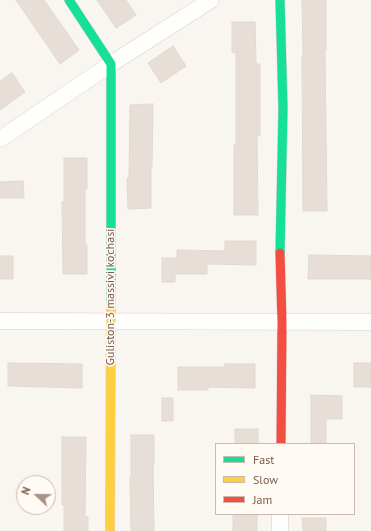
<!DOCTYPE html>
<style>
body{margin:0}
#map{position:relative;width:371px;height:531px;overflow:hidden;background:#f9f5f0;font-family:"PT Sans",sans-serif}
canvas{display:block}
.legend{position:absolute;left:215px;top:443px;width:140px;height:72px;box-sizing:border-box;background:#fffaf3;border:1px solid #cabbb1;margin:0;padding:5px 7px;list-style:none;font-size:12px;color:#7a5c4d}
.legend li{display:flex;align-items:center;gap:8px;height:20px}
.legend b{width:20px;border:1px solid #cabbb1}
.north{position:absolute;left:16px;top:475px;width:40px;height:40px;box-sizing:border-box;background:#fffaf3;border:1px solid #cabbb1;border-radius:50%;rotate:292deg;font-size:11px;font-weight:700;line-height:16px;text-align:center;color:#7a5c4d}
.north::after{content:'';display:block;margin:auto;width:14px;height:18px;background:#a69286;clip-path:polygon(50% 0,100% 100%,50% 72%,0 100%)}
</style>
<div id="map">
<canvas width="371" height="531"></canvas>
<ul class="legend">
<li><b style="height:5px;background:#16e098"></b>Fast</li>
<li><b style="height:5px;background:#ffcf43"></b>Slow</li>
<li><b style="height:5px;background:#f24e42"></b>Jam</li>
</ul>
<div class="north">N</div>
</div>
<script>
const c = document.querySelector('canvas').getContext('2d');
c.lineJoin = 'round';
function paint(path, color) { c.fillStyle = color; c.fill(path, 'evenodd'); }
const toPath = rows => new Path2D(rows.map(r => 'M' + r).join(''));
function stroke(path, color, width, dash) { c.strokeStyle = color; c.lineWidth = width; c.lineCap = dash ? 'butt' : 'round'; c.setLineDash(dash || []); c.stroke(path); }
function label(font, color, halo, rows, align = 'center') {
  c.font = font + ' "PT Sans",sans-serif'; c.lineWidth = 3.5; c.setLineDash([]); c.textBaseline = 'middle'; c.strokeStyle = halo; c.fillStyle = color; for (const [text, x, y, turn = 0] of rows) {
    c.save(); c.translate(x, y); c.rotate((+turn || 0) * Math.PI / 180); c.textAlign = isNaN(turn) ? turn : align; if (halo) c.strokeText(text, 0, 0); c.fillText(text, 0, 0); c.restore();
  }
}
const building = toPath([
 [16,0,44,0,79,50,60,64,16,0],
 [97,0,126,0,136,15,116,28,97,0],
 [302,0,326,0,326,50,325,50,327,211,303,211,302,57,303,57,302,0],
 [232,22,255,22,256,64,260,64,260,136,257,136,258,215,234,215,234,145,236,145,236,52,232,53,232,22],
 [173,46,186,66,161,83,148,63,173,46],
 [12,73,25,92,0,110,0,81,12,73],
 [153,104,152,167,151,167,151,208,128,209,127,178,129,178,130,105,153,104],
 [64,158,87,158,87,189,85,189,85,244,87,244,87,274,63,274,62,202,64,202,64,158],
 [23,181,24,198,0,198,0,182,23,181],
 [225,241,256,241,256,265,207,264,207,274,175,274,175,282,162,282,162,258,177,258,177,250,225,251,225,241],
 [309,255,371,256,371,279,308,279,309,255],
 [0,256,13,256,13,279,0,279,0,256],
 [8,363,82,364,82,388,8,386,8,363],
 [354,363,371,363,371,387,354,387,354,363],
 [225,364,255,364,255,388,208,387,208,390,178,390,178,367,225,367,225,364],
 [311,395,342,396,342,419,326,419,326,444,311,444,311,395],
 [162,398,173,398,173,421,162,421,162,398],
 [235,429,258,429,258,444,235,444,235,429],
 [131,435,154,435,154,465,153,465,154,531,131,531,130,476,131,476,131,435],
 [62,437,86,437,85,517,88,517,88,531,64,531,64,505,62,505,62,437],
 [233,514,257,514,257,531,233,531,233,514],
 [302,518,326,518,326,531,303,531,302,518]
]);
const street = toPath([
 [0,139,111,64,211,0],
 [0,321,371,322],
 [280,531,280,514]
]);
const fast = toPath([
 [69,0,111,64,111,303],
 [280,0,283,108,280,253]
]);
const slow = toPath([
 [110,531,111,303]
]);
const jam = toPath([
 [280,253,282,322,281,444]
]);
const streetNames = [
 ["Guliston-3 massivi ko'chasi",111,297,-90]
];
paint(building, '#e6ded7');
stroke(building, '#e2d8d2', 1);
stroke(street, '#d7d1cb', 17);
stroke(fast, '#d9d2cb', 10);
stroke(slow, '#d9d2cb', 10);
stroke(jam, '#d9d2cb', 10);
stroke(street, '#fefefd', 16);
stroke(fast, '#16e098', 9);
stroke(slow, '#ffcf43', 9);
stroke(jam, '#f24e42', 9);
label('12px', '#7a5c4d', '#fffaf3', streetNames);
</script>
